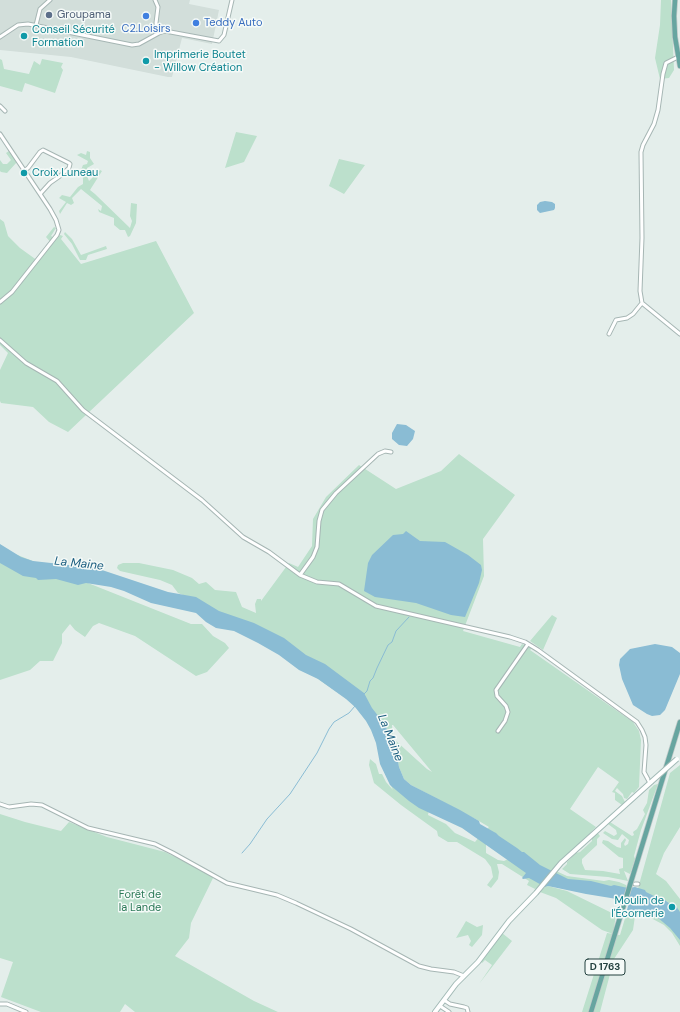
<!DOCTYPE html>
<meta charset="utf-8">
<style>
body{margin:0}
canvas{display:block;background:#e4eeeb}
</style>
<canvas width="680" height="1012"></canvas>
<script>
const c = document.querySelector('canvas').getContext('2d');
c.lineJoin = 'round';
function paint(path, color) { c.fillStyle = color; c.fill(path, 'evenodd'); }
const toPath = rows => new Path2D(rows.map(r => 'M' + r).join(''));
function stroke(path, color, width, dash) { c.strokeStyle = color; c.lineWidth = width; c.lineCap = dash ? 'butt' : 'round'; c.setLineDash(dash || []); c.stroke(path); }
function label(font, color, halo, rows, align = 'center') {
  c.font = font + ' "DM Sans",sans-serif'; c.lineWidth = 3; c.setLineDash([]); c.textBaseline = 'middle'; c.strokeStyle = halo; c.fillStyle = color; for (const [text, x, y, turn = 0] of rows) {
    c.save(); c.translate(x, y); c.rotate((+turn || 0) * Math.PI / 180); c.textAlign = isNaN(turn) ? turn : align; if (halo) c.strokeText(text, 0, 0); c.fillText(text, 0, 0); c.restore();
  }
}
const built = toPath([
 [0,0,190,0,189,4,219,10,212,44,182,38,172,77,168,77,71,57,0,50]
]);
const green = toPath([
 [661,0,671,0,674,70,669,78,660,79,655,58,660,25],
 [0,59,2,60,4,69,29,74,34,61,40,65,42,59,63,63,61,67,63,70,55,93,25,83,22,92,0,86],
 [236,132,257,136,244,162,225,168],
 [9,151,17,162,7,173,1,172,0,171,0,160,3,164,7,164,11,160,6,153],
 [87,151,90,152,90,158,94,164,87,168,87,176,89,181,100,170,102,171,90,190,95,194,130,228,132,221,130,216,131,203,137,204,136,223,130,236,128,237,125,230,120,230,114,225,114,218,99,212,98,209,101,211,102,206,81,189,72,198,74,203,71,205,67,203,60,214,59,211,66,202,59,198,62,195,70,197,78,187,83,184,83,179,81,170,83,165,87,164,88,161,77,155,81,153,86,155],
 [339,159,365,165,344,194,329,186],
 [0,219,4,222,8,236,20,248,38,261,52,244,46,237,54,227,56,228,51,236,56,239,60,235,63,236,61,239,81,264,156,241,194,313,68,432,49,422,33,407,1,403,0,401,0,370,8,353,0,345],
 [65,232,72,239,81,255,106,246,107,249,88,255,86,260,80,260,72,244,64,234],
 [459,454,515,495,483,539,484,576,463,631,520,647,522,644,525,645,523,648,527,649,529,646,532,648,530,650,633,722,639,731,641,740,639,787,634,793,632,792,627,799,624,798,623,794,617,788,615,791,622,796,625,802,622,805,615,800,615,793,612,792,619,782,598,767,570,809,596,827,554,870,567,876,604,881,609,880,619,882,626,885,626,888,571,881,548,872,487,829,489,827,479,821,411,785,404,779,399,767,397,755,387,741,387,730,386,726,227,616,203,603,178,593,172,585,160,580,120,571,117,568,118,565,123,563,139,563,173,570,192,578,199,584,206,582,215,590,236,592,242,607,256,613,255,604,257,599,261,599,261,601,289,563,298,567,312,546,313,519,326,497,359,465,396,489,441,471],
 [392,725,393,725,432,772,427,769,417,760,395,740,393,737],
 [0,548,191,624,202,624,213,636,225,643,229,648,207,672,196,676,135,636,99,623,93,626,85,637,75,630,70,624,62,634,62,643,53,661,40,661,30,670,0,680],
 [552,615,557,618,543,650,530,641],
 [370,759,376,764,379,774,382,774,386,782,393,790,384,771,386,770,429,810,428,815,446,824,455,833,475,842,479,837,486,843,486,853,498,860,504,861,508,859,540,878,540,887,535,889,527,885,529,881,502,864,497,864,499,872,498,879,491,888,487,885,493,877,491,867,485,859,457,842,448,842,438,836,437,831,401,805,374,783,369,765],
 [680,765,680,827,664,853,656,874,666,881,680,899,680,946,672,933,664,925,649,917,635,916,633,930,614,959,600,1012,582,1012,607,933,620,935,626,915,637,892,670,773],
 [658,784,641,830,634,856,635,859,630,874,624,871,628,881,608,877,570,874,562,869,567,864,567,862,576,853,580,852,592,841,592,838,597,832,600,836,597,839,597,845,582,859,582,863,585,870,603,871,620,874,619,869,623,868,623,858,619,857,602,843,603,840,608,841,617,847,621,848,621,843,625,838,626,840,624,844,625,846,628,844,629,840,622,834,618,840,612,839,603,833,605,831,614,836,617,834,616,830,608,824,610,822,632,836,634,835,633,832,637,829,645,814,643,810,647,803,649,790,654,785],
 [0,814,25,822,61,831,69,822,107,837,165,852,214,876,191,923,189,938,175,956,254,1001,278,1012,135,1012,125,1004,120,1012,41,1012,1,997,13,962,0,958],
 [548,886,567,891,616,915,613,934,602,930,556,898,540,892,545,887],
 [466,921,477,927,483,925,482,935,472,947,469,945,471,941,468,935,456,938],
 [502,933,512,941,479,984,492,965,485,960,482,963,480,961]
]);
const water = toPath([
 [545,201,552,202,555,204,555,208,554,210,540,213,537,210,537,205,540,202],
 [397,424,406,425,415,431,413,439,407,446,399,445,392,439,392,433],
 [406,531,420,541,445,542,468,555,481,565,482,570,479,583,465,617,451,615,416,603,375,597,364,591,368,563,372,555,393,535,403,534],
 [0,544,21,557,33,561,96,568,168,592,196,597,219,611,254,623,284,638,306,655,325,664,364,693,372,708,386,726,387,730,387,741,393,747,397,755,399,767,404,779,411,785,460,810,479,821,480,824,494,832,496,833,499,836,517,848,522,852,524,852,540,865,568,879,591,881,611,886,614,885,628,888,635,887,645,890,646,892,654,896,662,898,670,904,668,908,670,912,676,906,680,912,680,940,670,928,657,917,650,913,635,913,634,915,630,910,627,910,628,906,623,900,586,894,548,886,545,887,529,878,523,879,522,878,526,873,462,828,419,808,409,801,390,785,380,764,376,743,371,730,366,721,355,707,346,699,318,679,299,670,279,655,258,643,234,631,216,628,206,622,196,613,151,603,124,591,111,587,86,583,78,585,56,579,38,580,36,578,23,576,0,563],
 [655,644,672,647,680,653,680,674,665,710,660,715,652,716,647,714,633,705,622,679,619,665,620,659,630,649]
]);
const stream = toPath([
 [364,694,367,691,370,681,373,678,377,668,388,645,392,642,396,631,409,617],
 [242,853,250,844,267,819,290,794,317,753,329,729,334,722,349,713,355,706]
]);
const street = toPath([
 [155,0,158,7,156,23,159,33],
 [36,25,40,9,50,0],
 [0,37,18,25,28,24,132,45,139,44,159,33,165,31,219,41,224,35,232,0],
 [678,57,666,63,663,74,658,110,654,124,643,145,641,152,642,238,640,291,642,303,680,334],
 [0,106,5,111],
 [0,134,50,209,56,220,59,230,57,235,12,292,0,302],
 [25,170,28,168,40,152,43,150,69,163,70,164,69,168,60,176,50,183,40,194],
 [609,334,616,320,627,318,633,314,642,303],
 [0,340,26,363,57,381,83,410,202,500,243,537,269,552,300,575,317,582,339,584,376,606,510,637,525,642,538,650,637,722,642,730,645,737,646,745,644,772,650,783],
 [300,575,313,557,317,547,319,521,322,510,336,493,378,454,385,451,391,452],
 [498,731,505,721,508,712,506,706,497,696,496,690,528,644],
 [0,804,9,807,31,804,42,805,88,828,155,844,173,853,227,883,277,895,296,903,351,929,419,966,431,969,454,972,464,976],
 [635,884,638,884],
 [444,1000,450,1004,464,1007,467,1008,468,1012],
 [0,1004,7,1004,26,1012],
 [440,1006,449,1012]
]);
const secondary = toPath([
 [435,1012,456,984,478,962,509,921,536,893,561,863,651,782]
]);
const primary = toPath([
 [675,0,674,16,675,37,680,66],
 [591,1012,680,722]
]);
const secondaryBridge = toPath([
 [651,782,677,759]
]);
const markers = [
 [49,15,4,"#5c6f8a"],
 [146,16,4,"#3f7fe0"],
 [196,23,4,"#3f7fe0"],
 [24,36,4,"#0f9aa8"],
 [146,61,4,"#0f9aa8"],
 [24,173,4,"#0f9aa8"],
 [672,907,4,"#0f9aa8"]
];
const shields = [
 [605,967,40]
];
const shieldNames = [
 ["D 1763",605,967]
];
const serviceNames = [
 ["Groupama",57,15]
];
const shopNames = [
 ["Teddy Auto",204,23],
 ["C2.Loisirs",146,29,"center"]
];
const cultureNames = [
 ["Conseil Sécurité",32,30],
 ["Formation",32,43],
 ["Imprimerie Boutet",154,55],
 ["- Willow Création",154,68],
 ["Croix Luneau",32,173],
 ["Moulin de",664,901,"right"],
 ["l'Écornerie",664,914,"right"]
];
const parkNames = [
 ["Forêt de",140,895],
 ["la Lande",140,908]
];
const waterNames = [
 ["La Maine",79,564,6],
 ["La Maine",390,738,68]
];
paint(built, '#d2deda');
paint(green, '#bce0cc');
paint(water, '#8abcd4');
stroke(stream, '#8abcd4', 1);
stroke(street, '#a6b6b4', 5);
stroke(secondary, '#a2bab6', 6);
stroke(primary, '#c1cac9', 6);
stroke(street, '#fff', 3);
stroke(secondary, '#fff', 4);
stroke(primary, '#67a5a0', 4.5);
stroke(secondaryBridge, '#a2bab6', 6, []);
stroke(secondaryBridge, '#fff', 4);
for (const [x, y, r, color] of markers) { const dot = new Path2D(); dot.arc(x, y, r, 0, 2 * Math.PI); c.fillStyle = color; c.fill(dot); stroke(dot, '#f5faf8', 1.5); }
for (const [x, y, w] of shields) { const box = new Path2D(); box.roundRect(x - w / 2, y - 8, w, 16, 3); c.fillStyle = '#f5faf8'; c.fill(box); stroke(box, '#22403e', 1); }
label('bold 10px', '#22403e', null, shieldNames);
label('11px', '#4e5e75', '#f5faf8', serviceNames, 'left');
label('11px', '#366cbe', '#f5faf8', shopNames, 'left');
label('11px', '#0d838f', '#f5faf8', cultureNames, 'left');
label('11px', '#2b7957', '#f5faf8', parkNames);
label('italic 12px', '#1a5d7f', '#f5faf8', waterNames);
</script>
